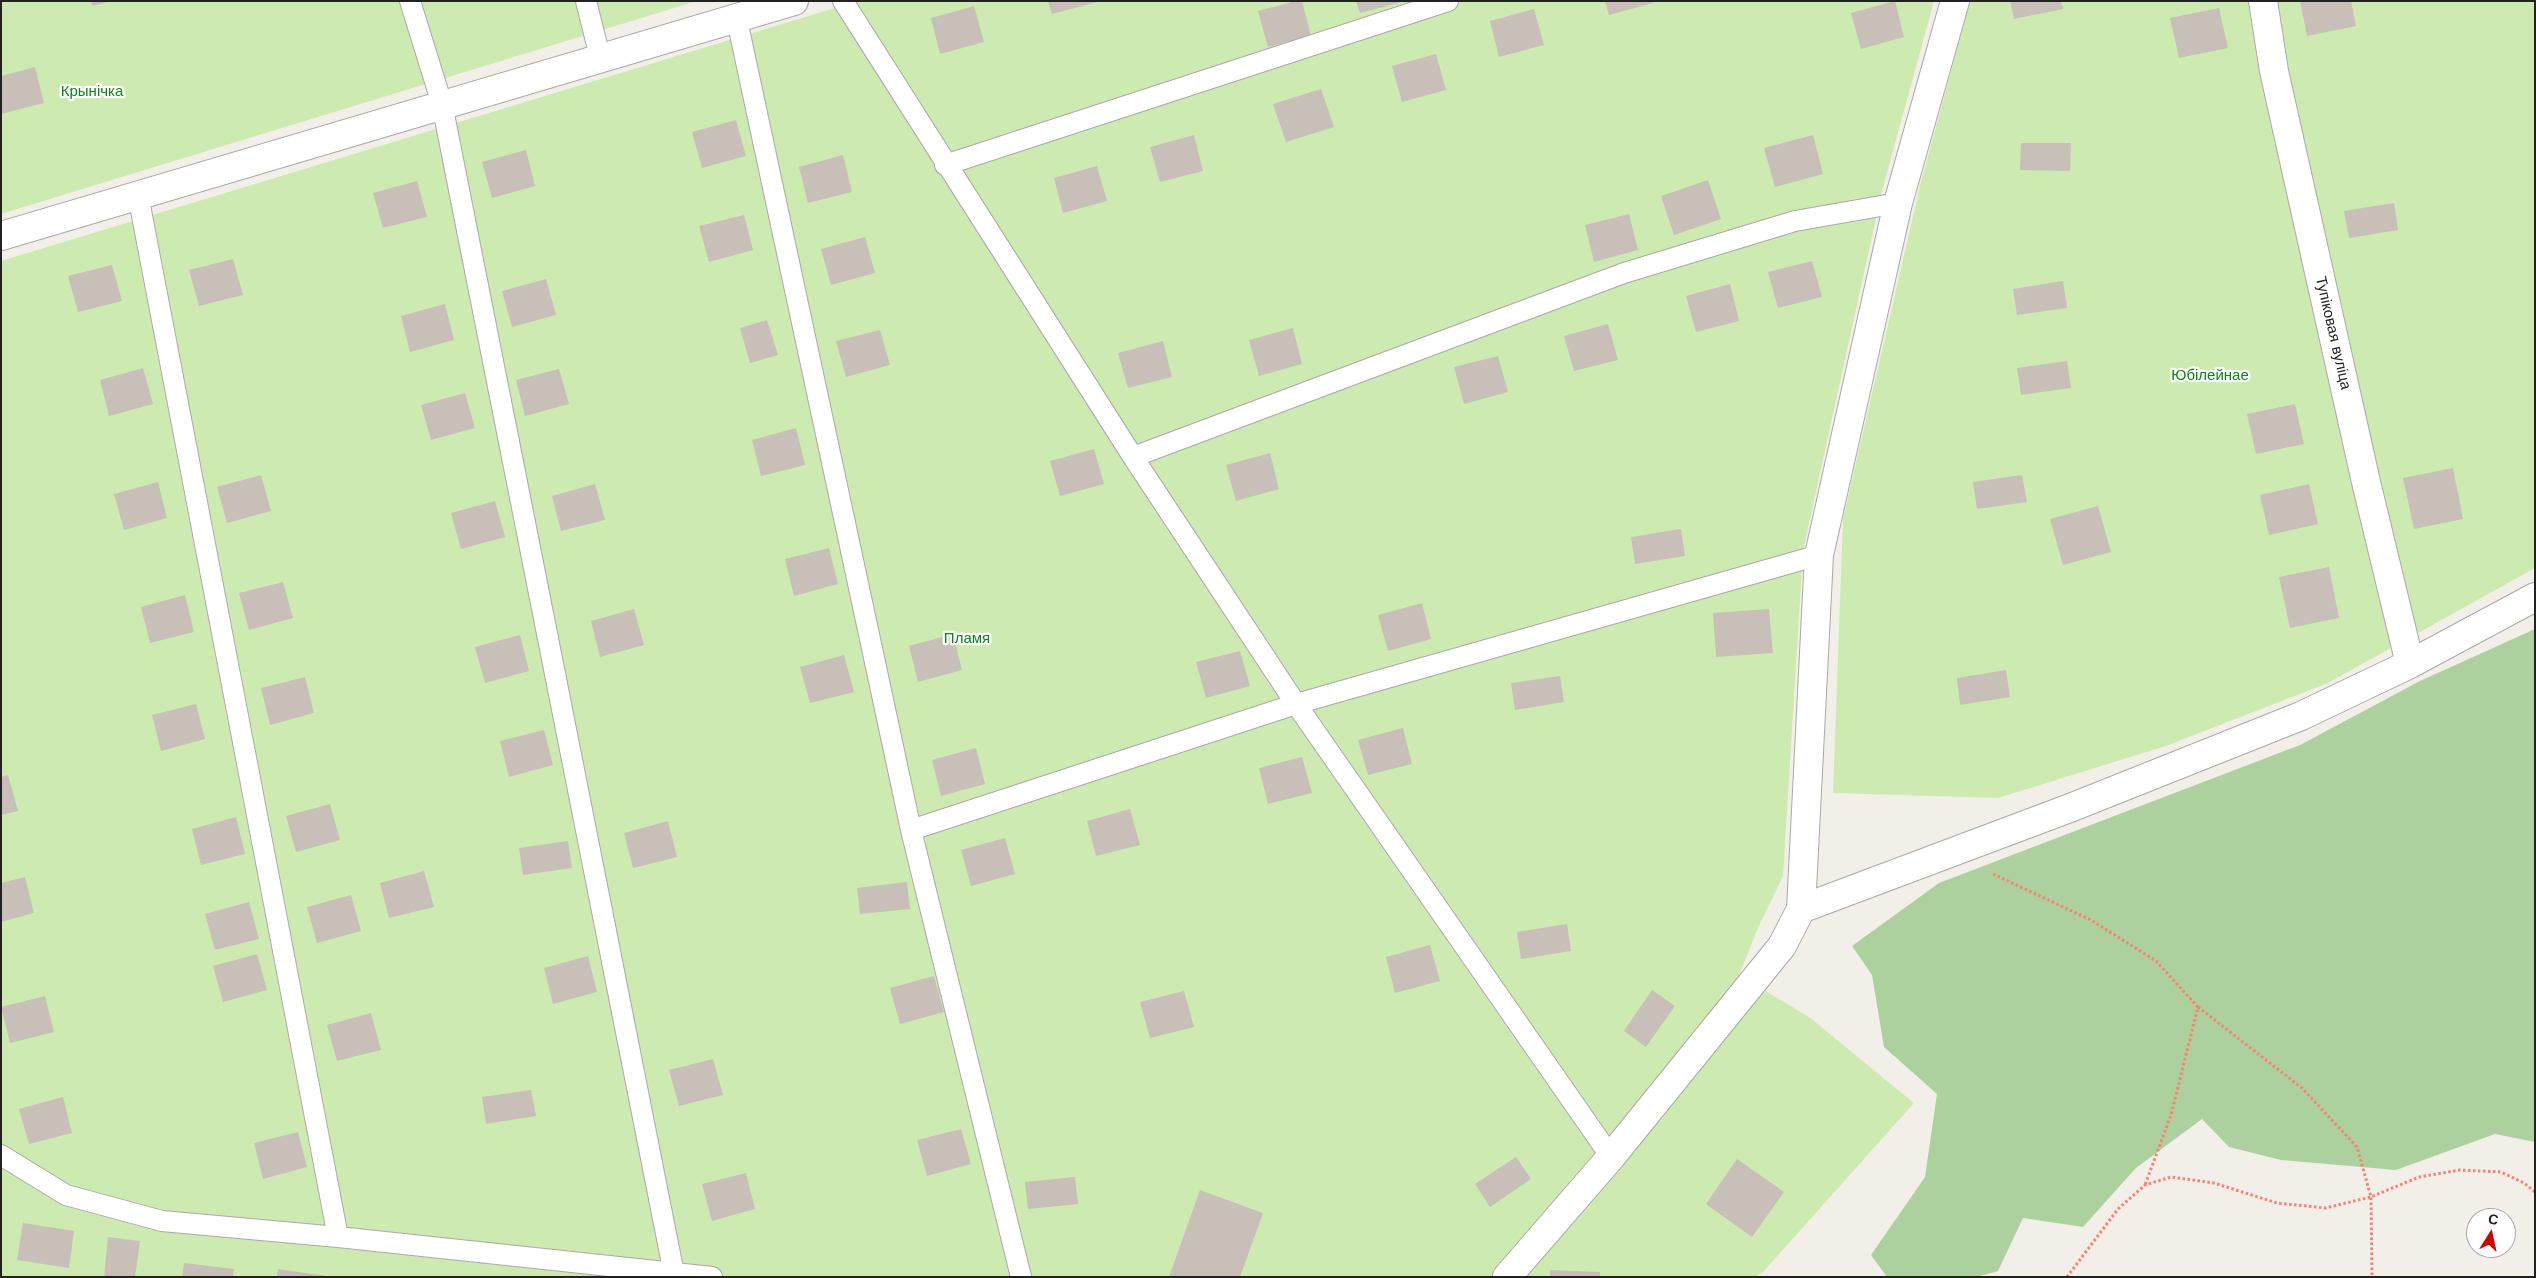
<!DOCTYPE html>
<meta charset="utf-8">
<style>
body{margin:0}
#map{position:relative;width:2536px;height:1278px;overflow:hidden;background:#f2efe9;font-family:"Work Sans",sans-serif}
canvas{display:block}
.frame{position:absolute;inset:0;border:2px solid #222;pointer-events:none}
.north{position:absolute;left:2466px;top:1208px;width:50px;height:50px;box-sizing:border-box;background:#fff;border:1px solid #a7a7a7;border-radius:50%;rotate:10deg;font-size:14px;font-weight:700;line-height:20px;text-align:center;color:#222}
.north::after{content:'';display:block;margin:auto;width:18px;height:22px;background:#d40000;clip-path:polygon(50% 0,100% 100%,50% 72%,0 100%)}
</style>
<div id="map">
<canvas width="2536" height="1278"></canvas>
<div class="frame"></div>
<div class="north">С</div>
</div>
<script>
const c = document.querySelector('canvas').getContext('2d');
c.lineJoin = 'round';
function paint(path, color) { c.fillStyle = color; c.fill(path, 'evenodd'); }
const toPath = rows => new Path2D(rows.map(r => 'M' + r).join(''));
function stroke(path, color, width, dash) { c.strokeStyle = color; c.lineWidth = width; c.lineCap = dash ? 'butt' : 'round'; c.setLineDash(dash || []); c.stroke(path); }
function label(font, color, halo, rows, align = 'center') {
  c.font = font + ' "Work Sans",sans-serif'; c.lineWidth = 4.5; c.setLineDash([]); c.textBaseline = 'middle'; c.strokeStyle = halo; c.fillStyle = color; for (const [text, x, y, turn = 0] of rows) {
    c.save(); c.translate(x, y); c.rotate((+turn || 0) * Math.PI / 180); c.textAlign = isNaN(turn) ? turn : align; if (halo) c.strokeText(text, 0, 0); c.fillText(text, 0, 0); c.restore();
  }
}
const grass = toPath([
 [1,1,697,1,1,214],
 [858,1,1934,1,1882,191,1803,551,1783,876,1758,928,1739,975,1809,1017,1914,1103,1764,1271,1755,1277,1,1277,1,261],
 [1970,1,2535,1,2535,568,2328,683,2166,746,1998,798,1833,793,1843,519,1920,186]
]);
const forest = toPath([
 [2535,629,2535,1142,2495,1134,2396,1170,2281,1160,2229,1147,2202,1119,2136,1168,2083,1227,2023,1218,1998,1271,1976,1277,1887,1277,1871,1255,1925,1177,1937,1094,1884,1047,1872,975,1852,946,1939,883,2300,745,2420,681]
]);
const building = toPath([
 [91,1,107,1,107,2,92,6],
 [1048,1,1097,1,1097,2,1052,14],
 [1296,1,1302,1,1311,36,1268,47,1258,11],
 [1356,1,1402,1,1402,2,1360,13],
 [1605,1,1652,1,1653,3,1609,15],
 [1895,1,1904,37,1861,49,1851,13],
 [2010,1,2061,1,2063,9,2014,19],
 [2300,1,2351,1,2356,26,2307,36],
 [974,6,984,42,940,54,931,18],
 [2219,8,2228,48,2179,58,2170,18],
 [1534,9,1544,45,1499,57,1490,21],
 [1436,54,1446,90,1402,102,1392,66],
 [35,67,44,103,1,114,1,76],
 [1321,89,1334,127,1286,142,1273,104],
 [736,120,746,156,702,168,692,132],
 [1194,135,1203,171,1160,182,1150,147],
 [1813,135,1823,174,1775,187,1764,148],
 [2021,143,2071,143,2070,171,2020,170],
 [526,150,535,186,492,198,482,162],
 [843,155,852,192,808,203,799,167],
 [1097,166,1107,201,1063,213,1054,178],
 [1708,180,1721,219,1674,235,1661,196],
 [417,181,427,217,383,228,373,193],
 [2394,203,2398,230,2349,238,2344,211],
 [1629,214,1638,250,1594,262,1585,225],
 [744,215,753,250,709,262,699,226],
 [865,237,875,273,831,285,821,249],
 [233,259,243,295,199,306,189,270],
 [1812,261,1822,297,1778,308,1768,272],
 [112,265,122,301,78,312,68,276],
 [546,279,556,315,512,327,502,291],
 [2063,281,2067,308,2017,315,2013,289],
 [1730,284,1739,321,1696,332,1686,296],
 [445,304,454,340,410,352,401,316],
 [767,320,778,355,750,363,740,328],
 [1608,324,1618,360,1574,371,1564,336],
 [1293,328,1302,364,1259,376,1249,340],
 [880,330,890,365,846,377,836,341],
 [1163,341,1172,377,1128,388,1118,353],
 [1498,356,1508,392,1464,404,1454,367],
 [2067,361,2071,388,2021,395,2017,368],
 [143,368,153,404,109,416,100,380],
 [559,369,569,404,525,416,516,380],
 [465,393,475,428,431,440,421,405],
 [2295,404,2304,444,2256,454,2247,414],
 [796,428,805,465,761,476,752,440],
 [1094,449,1104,484,1060,496,1050,461],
 [1270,453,1279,489,1236,501,1226,465],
 [2453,468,2463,519,2414,529,2403,478],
 [261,475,271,511,227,523,217,487],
 [2022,475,2027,502,1977,509,1973,482],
 [158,482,167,518,124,530,114,494],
 [595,484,605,520,561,531,552,496],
 [2309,484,2318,524,2269,535,2260,495],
 [495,501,505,537,461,549,451,513],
 [2098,506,2111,552,2063,565,2050,519],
 [1681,529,1685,556,1635,564,1631,537],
 [829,548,838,584,794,596,785,559],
 [2329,567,2339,618,2290,628,2279,577],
 [283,582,293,618,249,630,239,593],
 [185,595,194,632,150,643,141,607],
 [1422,603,1431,639,1388,651,1378,615],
 [634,609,644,645,600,657,591,621],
 [1769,609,1773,653,1716,657,1713,613],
 [953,634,962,670,918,682,909,646],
 [520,635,529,671,485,683,475,647],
 [1240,651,1250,686,1206,698,1196,662],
 [844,655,854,692,810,703,800,667],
 [2006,670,2010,697,1960,705,1957,678],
 [1560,676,1564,702,1515,710,1511,683],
 [305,677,314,713,270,725,261,688],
 [196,704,205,739,161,751,152,715],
 [1403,728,1412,764,1368,775,1358,740],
 [544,730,553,765,509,777,500,741],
 [976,748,985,784,941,796,932,760],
 [1302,757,1312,793,1268,804,1259,768],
 [8,775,18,811,1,815,1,777],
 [330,804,340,840,296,852,286,816],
 [1130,809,1140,845,1096,856,1087,821],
 [236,817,245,854,201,865,192,829],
 [668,821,677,857,633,868,624,833],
 [1005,838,1015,874,971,886,961,850],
 [568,841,572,868,523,875,519,848],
 [424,871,434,907,389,918,380,883],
 [25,877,34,913,1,922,1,883],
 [907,882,910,909,860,914,857,888],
 [351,895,361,931,317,943,307,907],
 [249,902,259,939,215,950,205,914],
 [1567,924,1571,951,1521,959,1517,932],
 [1430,945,1440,981,1395,993,1386,957],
 [257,954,267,990,223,1002,213,966],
 [588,956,597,992,553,1004,544,968],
 [934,976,944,1012,900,1024,890,988],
 [1652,990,1675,1006,1646,1047,1624,1031],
 [1184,991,1194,1027,1150,1038,1140,1002],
 [45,996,54,1032,10,1043,1,1007],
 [371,1013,381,1050,337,1061,327,1025],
 [713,1059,723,1095,679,1106,669,1070],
 [531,1090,536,1116,486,1124,482,1097],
 [63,1097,72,1133,29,1144,19,1109],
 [961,1129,971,1164,927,1176,917,1140],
 [298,1132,307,1167,263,1179,254,1143],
 [1516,1157,1531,1179,1490,1207,1475,1184],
 [1737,1159,1784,1192,1752,1237,1706,1204],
 [746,1173,755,1209,712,1221,702,1184],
 [1075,1177,1078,1204,1028,1209,1025,1182],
 [1200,1190,1263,1213,1240,1277,1169,1277],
 [23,1223,74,1231,69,1268,17,1260],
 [108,1237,140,1241,135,1277,104,1277],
 [184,1263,234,1269,233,1277,182,1277],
 [278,1269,327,1276,327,1277,277,1277],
 [1550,1270,1600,1272,1600,1277,1550,1277]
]);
const path = toPath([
 [1993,874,2091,920,2156,961,2198,1007,2171,1115,2145,1185],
 [2198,1007,2302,1088,2357,1147,2371,1197,2372,1277],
 [2067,1277,2118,1209,2145,1185,2171,1177,2214,1183,2277,1203,2325,1208,2371,1197,2419,1177,2460,1170,2501,1172,2524,1183,2535,1192]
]);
const lane = toPath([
 [410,1,442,104,674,1274],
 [586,1,600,57],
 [843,1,1133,457,1296,704,1611,1157],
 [737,20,911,830,1021,1277],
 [945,165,1448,1],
 [138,195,338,1237],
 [1133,457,1624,273,1795,221,1898,203],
 [911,830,1296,704,1819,555],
 [1,1155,66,1195,162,1221,338,1237,712,1277]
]);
const street = toPath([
 [2263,1,2274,71,2366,482,2410,664],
 [1,236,794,1],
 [1801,909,2070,808,2301,716,2410,664,2535,597],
 [1507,1277,1611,1157,1782,946,1801,909,1819,555,1898,203,1955,1]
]);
const parkNames = [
 ["Крынічка",92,92],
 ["Юбілейнае",2210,376],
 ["Пламя",967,639]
];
const streetNames = [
 ["Тупіковая вуліца",2333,333,77]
];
paint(grass, '#cdebb0');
paint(forest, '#add19e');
paint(building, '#c7bfb8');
stroke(lane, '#a9a9a9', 22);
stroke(street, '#a9a9a9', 30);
stroke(path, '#fa8072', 3, [2.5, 2.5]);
stroke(lane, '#fff', 20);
stroke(street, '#fff', 28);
label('15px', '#0c8416', '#fff', parkNames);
label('15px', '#222', '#fff', streetNames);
</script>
